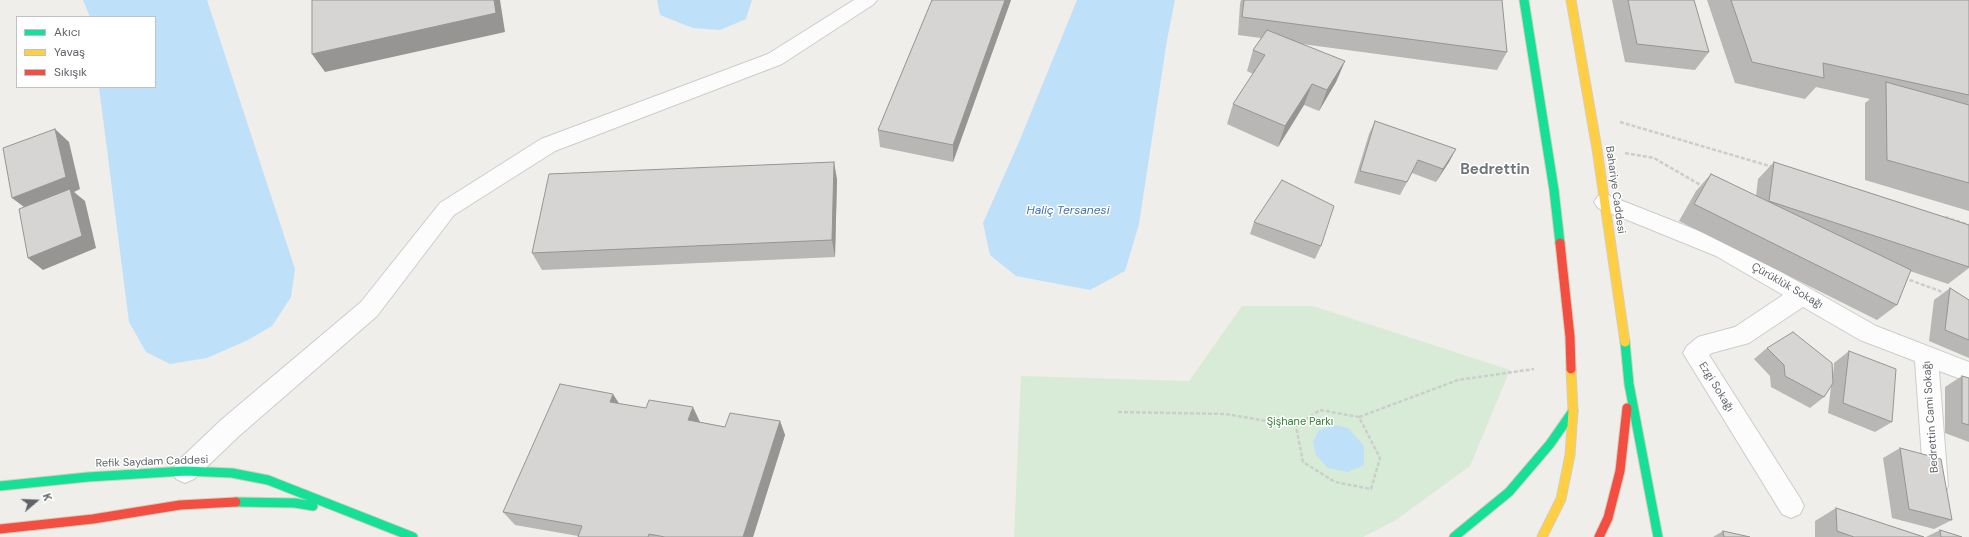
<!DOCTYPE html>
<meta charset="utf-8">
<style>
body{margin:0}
#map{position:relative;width:1969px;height:537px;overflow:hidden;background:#efeeea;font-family:"DM Sans",sans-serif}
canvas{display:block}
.legend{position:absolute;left:16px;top:16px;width:140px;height:72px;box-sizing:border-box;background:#fff;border:1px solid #bfc1c3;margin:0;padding:5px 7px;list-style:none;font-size:12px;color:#5f6368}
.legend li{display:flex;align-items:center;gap:8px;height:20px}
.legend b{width:20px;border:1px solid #bfc1c3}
.north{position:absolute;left:16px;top:481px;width:40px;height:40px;-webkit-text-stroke:3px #fff;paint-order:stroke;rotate:71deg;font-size:11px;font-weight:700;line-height:16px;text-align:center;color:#5f6368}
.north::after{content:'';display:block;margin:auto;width:14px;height:18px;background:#5f6368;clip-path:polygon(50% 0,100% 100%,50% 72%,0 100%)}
</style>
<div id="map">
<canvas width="1969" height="537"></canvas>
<ul class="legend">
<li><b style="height:5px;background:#16e098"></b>Akıcı</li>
<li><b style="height:5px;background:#ffcf43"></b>Yavaş</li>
<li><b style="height:5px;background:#f24e42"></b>Sıkışık</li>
</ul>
<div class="north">K</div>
</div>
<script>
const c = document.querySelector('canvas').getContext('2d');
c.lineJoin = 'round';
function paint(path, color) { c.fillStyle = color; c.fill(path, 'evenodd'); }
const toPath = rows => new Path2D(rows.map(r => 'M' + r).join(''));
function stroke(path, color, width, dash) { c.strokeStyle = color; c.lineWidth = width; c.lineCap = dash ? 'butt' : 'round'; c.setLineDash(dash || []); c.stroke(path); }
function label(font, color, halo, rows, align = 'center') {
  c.font = font + ' "DM Sans",sans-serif'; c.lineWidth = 3; c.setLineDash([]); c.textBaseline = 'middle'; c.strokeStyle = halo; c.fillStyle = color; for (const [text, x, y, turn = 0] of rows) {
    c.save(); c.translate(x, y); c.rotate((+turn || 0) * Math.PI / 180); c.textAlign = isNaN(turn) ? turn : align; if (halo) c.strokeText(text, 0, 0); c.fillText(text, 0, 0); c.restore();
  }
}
const green = toPath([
 [1242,306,1313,306,1510,370,1470,466,1396,520,1363,537,1014,537,1021,376,1189,381]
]);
const water = toPath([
 [83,0,207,0,295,269,291,297,272,326,248,340,207,358,170,364,146,352,129,322,99,87,155,87,155,17,90,17],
 [657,0,752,0,746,19,720,30,693,28,660,15],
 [1077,0,1175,0,1167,40,1139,224,1125,271,1090,290,1016,276,990,255,983,223,1019,142],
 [1335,425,1348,428,1364,446,1364,465,1348,472,1328,468,1316,455,1313,442,1319,430]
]);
const path = toPath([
 [1620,122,1773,167],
 [1625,153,1654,158,1704,187],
 [1945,217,1969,225],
 [1904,278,1940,291,1944,295],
 [1320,410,1359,417,1380,458,1371,489,1335,482,1303,462,1296,426,1320,410],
 [1118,412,1226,414,1296,426],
 [1359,417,1458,380,1534,369]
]);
const street = toPath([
 [854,0,877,0,874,4,782,64,555,151,454,215,377,316,239,436,194,479,185,483,176,479,173,471,176,463,221,420,361,302,440,203,541,139,768,54,854,0],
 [1605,194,1732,244,1876,326,1969,362,1969,382,1939,371,1948,486,1945,494,1936,498,1927,494,1924,486,1915,361,1860,340,1803,307,1749,343,1712,353,1709,355,1800,498,1804,506,1800,514,1791,518,1782,514,1683,353,1687,346,1698,337,1735,327,1783,295,1716,256,1598,208,1594,202,1598,196,1605,194]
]);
const fast = toPath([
 [1524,0,1554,190,1560,243],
 [1625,342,1629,384,1658,537],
 [0,486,88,477,185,471,232,473,268,480,413,537],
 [236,502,295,503,313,506],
 [1454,537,1509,492,1550,444,1573,411]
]);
const slow = toPath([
 [1571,0,1597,149,1625,342],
 [1542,537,1561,499,1570,455,1573,411,1571,369]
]);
const jam = toPath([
 [1560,243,1570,337,1571,369],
 [0,529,93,519,180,505,236,502],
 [1599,537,1608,518,1620,471,1627,408]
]);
const wall = toPath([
 [932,0,1011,0,953,162,880,147,878,130],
 [1241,0,1502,0,1507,52,1497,70,1302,44,1345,61,1336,82,1319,111,1304,105,1278,147,1227,124,1233,104,1253,74,1247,71,1253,50,1261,38,1238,35,1240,4],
 [1612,0,1694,0,1709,52,1695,70,1625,62],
 [1707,0,1969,0,1969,211,1865,180,1865,103,1870,99,1816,87,1805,99,1735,83],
 [1375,121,1456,149,1449,162,1436,182,1412,173,1400,195,1354,183,1369,134],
 [1774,162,1969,225,1969,268,1948,284,1910,271,1897,305,1877,320,1679,221,1696,191,1711,174,1756,196,1758,179],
 [837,179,835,257,542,270,532,253],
 [1254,222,1321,246,1315,259,1250,234],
 [1950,288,1969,300,1969,358,1929,341,1934,300],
 [1767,348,1833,376,1834,363,1849,351,1892,422,1875,432,1828,413,1831,386,1824,397,1810,408,1771,387,1770,376,1754,359],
 [1962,376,1969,378,1969,442,1945,433,1945,387],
 [620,404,700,422,725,427,780,421,785,435,753,537,578,537,578,536,515,525,503,512],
 [1900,448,1952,520,1934,529,1892,518,1883,458],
 [1836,508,1924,537,1815,537,1815,521],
 [1940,530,1962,537,1926,537],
 [1723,531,1750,537,1713,537]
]);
const shadedWall = toPath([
 [494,0,500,0,505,32,325,72,312,54],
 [1005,0,1011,0,953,162,953,145],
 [1345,61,1336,82,1319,111,1327,90],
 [1312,84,1304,105,1278,147,1285,126],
 [55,129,69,142,80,189,74,192,85,201,96,248,43,270,28,258,28,210,12,198],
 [1456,149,1449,162,1436,182,1443,169],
 [834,162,837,179,835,257,832,240],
 [613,394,622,408,610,402],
 [693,407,700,422,695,434,688,420],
 [780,421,785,435,753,537,743,537]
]);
const building = toPath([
 [312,0,494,0,496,13,312,54,312,0],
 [932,0,1005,0,953,145,878,130,932,0],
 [1244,0,1502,0,1507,52,1242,17,1244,0],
 [1628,0,1694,0,1709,52,1637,44,1628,0],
 [1731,0,1969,0,1969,95,1823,63,1824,78,1752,62,1731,0],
 [1267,30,1345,61,1327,90,1312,84,1285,126,1233,104,1265,55,1253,50,1267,30],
 [1886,82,1969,105,1969,183,1887,160,1886,82],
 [1375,121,1456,149,1443,169,1418,160,1407,182,1360,171,1375,121],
 [55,129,66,177,12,198,3,148,55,129],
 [834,162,832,240,532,253,549,174,834,162],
 [1774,162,1969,225,1969,267,1769,201,1774,162],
 [1711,174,1911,270,1897,305,1694,204,1711,174],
 [1282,180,1334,206,1321,246,1254,222,1282,180],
 [70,189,82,236,28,258,19,209,70,189],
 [1950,288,1969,300,1969,340,1945,330,1950,288],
 [1793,332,1832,363,1833,383,1824,397,1785,376,1784,365,1767,348,1793,332],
 [1849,351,1896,369,1892,422,1843,403,1849,351],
 [1962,376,1969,378,1969,425,1962,423,1962,376],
 [560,384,613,394,610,402,646,408,649,400,693,407,688,420,725,427,730,413,780,421,743,537,665,537,649,534,648,537,578,537,582,526,503,512,560,384],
 [1900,448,1941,459,1952,520,1909,509,1900,448],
 [1836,508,1924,537,1854,537,1837,531,1836,508],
 [1940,530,1962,537,1941,537,1940,530],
 [1723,531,1750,537,1724,537,1723,531]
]);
const streetNames = [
 ["Bahariye Caddesi",1615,190,82],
 ["Çürüklük Sokağı",1787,286,30],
 ["Ezgi Sokağı",1716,387,58],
 ["Bedrettin Cami Sokağı",1931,417,-94],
 ["Refik Saydam Caddesi",152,462,-2]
];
const parkNames = [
 ["Şişhane Parkı",1300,422]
];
const waterNames = [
 ["Haliç Tersanesi",1068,211]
];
const districtNames = [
 ["Bedrettin",1495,170]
];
paint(green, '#d8ebd6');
paint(water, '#bfe0f9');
stroke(street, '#cbcccc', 2);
stroke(fast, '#d7ceb8', 11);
stroke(slow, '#d7ceb8', 11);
stroke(jam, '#d7ceb8', 11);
stroke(path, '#cacfcc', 2.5, [4, 2]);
paint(street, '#fdfcfc');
stroke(fast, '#16e098', 9);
stroke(slow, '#ffcf43', 9);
stroke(jam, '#f24e42', 9);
paint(wall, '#b8b7b5');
paint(shadedWall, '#969594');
paint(building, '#d6d5d3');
stroke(building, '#969594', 1);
label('11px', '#5f6368', '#fff', streetNames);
label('11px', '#348238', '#fff', parkNames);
label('italic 12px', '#4174aa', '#fff', waterNames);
label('bold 15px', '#70757a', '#fff', districtNames);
</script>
